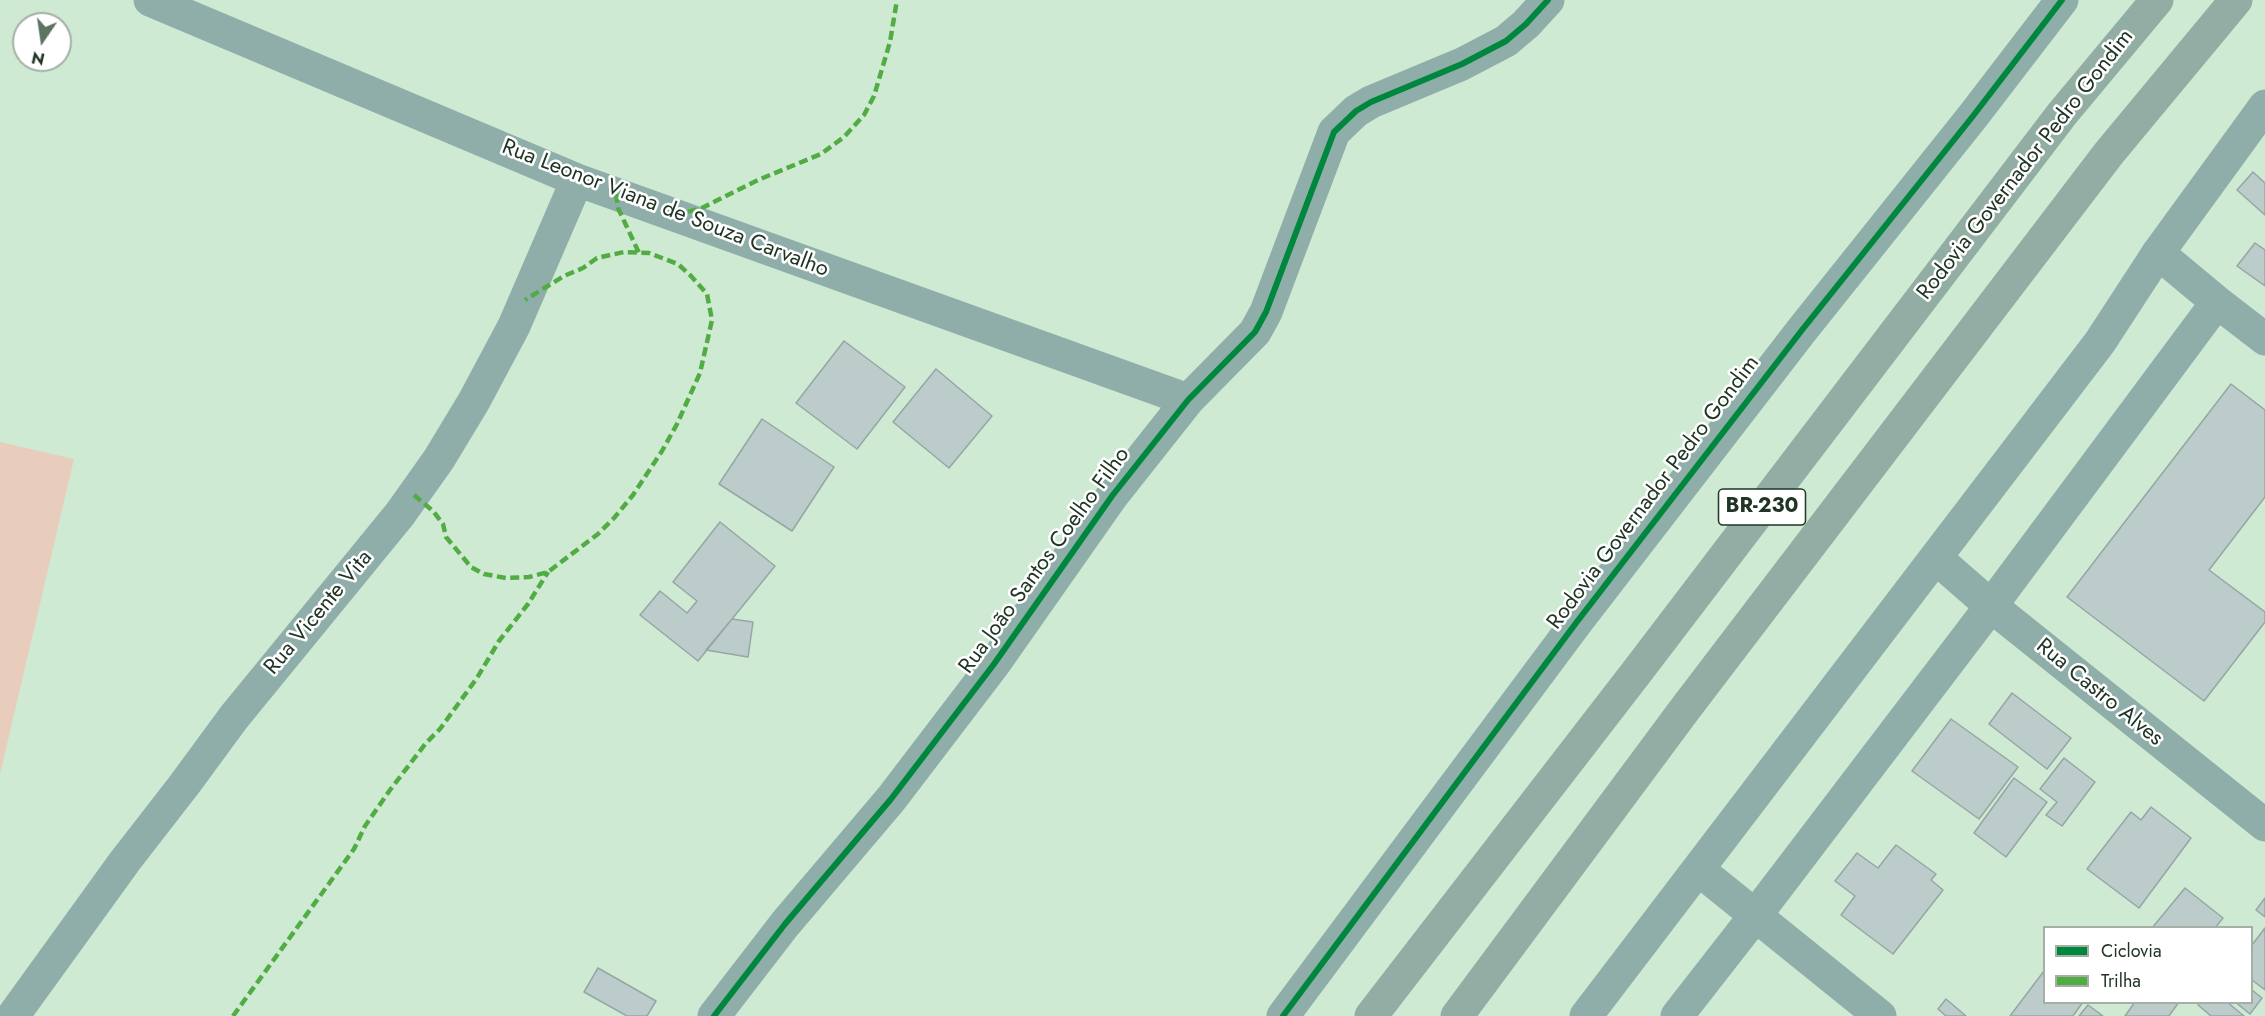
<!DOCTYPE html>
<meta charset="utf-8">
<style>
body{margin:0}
#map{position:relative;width:2265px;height:1016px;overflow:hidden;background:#ceead2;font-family:Jost,sans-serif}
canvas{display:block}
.legend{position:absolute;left:2043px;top:926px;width:210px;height:78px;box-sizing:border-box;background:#fff;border:2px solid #a6aea8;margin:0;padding:8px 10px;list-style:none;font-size:18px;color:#213525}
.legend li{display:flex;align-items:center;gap:12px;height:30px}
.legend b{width:30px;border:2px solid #a6aea8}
.north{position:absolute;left:12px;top:12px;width:60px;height:60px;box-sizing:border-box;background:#fff;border:2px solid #a6aea8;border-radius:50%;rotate:193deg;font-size:16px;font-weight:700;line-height:24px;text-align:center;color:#213525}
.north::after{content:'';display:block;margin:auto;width:21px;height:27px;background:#5e7462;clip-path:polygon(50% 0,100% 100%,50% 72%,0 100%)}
</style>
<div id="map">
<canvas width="2265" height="1016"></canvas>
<ul class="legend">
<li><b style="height:8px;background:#00873e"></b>Ciclovia</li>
<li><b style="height:8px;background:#52ac44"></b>Trilha</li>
</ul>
<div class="north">N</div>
</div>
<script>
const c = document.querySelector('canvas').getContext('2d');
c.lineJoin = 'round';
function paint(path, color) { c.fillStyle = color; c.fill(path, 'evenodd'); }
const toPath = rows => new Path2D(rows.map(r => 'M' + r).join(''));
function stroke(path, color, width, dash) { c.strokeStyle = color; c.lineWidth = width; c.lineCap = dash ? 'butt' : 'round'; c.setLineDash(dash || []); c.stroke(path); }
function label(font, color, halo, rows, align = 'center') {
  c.font = font + ' Jost,sans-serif'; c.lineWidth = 5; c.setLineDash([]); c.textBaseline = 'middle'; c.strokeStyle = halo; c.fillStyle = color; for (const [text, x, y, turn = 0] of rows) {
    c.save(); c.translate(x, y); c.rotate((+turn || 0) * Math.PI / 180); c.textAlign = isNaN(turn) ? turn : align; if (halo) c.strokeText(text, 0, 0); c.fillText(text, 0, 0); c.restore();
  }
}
const green = toPath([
 [0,442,74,459,0,774]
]);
const building = toPath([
 [2253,172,2265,183,2265,215,2237,190,2253,172],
 [2255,243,2265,250,2265,286,2237,266,2255,243],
 [844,341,905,387,857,449,796,403,844,341],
 [936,369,992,416,949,468,893,422,936,369],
 [2231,384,2265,410,2265,497,2209,570,2265,612,2265,622,2204,701,2067,597,2231,384],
 [762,419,834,467,792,531,719,484,762,419],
 [720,522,775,566,698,661,640,615,660,591,687,613,697,601,673,582,720,522],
 [732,619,753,622,748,657,706,650,732,619],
 [2012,693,2071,738,2047,769,1989,724,2012,693],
 [1951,719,2018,767,1979,819,1912,771,1951,719],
 [2064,758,2095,782,2062,826,2046,815,2057,802,2040,789,2064,758],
 [2014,778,2047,802,2006,857,1974,833,2014,778],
 [2151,807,2191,838,2139,908,2087,869,2131,812,2141,820,2151,807],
 [1896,845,1936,874,1931,880,1943,890,1893,954,1841,915,1855,896,1835,881,1857,853,1878,868,1896,845],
 [2185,888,2223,918,2215,928,2152,928,2185,888],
 [2265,898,2265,917,2256,910,2265,898],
 [2265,928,2265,990,2252,980,2252,945,2265,928],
 [598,968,656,1001,647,1016,627,1016,584,992,598,968],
 [2044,971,2044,1002,2083,1002,2073,1016,2010,1016,2044,971],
 [2252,990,2262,998,2250,1014,2235,1002,2252,1002,2252,990],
 [1946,999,1966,1016,1946,1016,1938,1009,1946,999],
 [2135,1002,2179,1002,2169,1016,2125,1016,2135,1002],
 [2200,1002,2227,1002,2244,1016,2211,1016,2198,1005,2200,1002],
 [2088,1005,2103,1016,2079,1016,2088,1005]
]);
const minor = toPath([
 [150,0,577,180,1188,400],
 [2158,253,2217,302,2265,339],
 [1936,558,1991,606,2265,825],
 [1699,870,1880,1016],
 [13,1016,125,861,184,785,234,717,400,514,439,459,474,401,514,326,577,180],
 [714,1016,785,924,891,799,994,664,1112,496,1188,400,1255,332,1266,312,1334,132,1356,111,1371,102,1462,64,1506,41,1526,24,1548,0],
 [1677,1016,1755,916,1991,606,2217,302]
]);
const tertiary = toPath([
 [1283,1016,1576,623,1802,330,1973,116,2062,0],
 [1586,1016,2100,342,2158,253,2265,106]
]);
const trunk = toPath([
 [1371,1016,1639,669,2062,114,2157,0],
 [1457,1016,1685,709,2109,153,2236,0]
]);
const quiet = toPath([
 [616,194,618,208,639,253],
 [675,215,702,208,758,180,821,154,844,137,864,115,874,96,890,42,897,0],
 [414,495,433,511,443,524,446,537,471,567,484,574,506,578,529,577,548,572,598,534,614,518,633,495,662,451,677,424,700,373,712,320,707,294,691,276,678,264,649,253,624,252,597,258,583,268,564,276,525,300],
 [233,1016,354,849,365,826,390,790,426,743,440,729,477,678,499,641,528,604,548,572]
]);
const cycleway = toPath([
 [714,1016,785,924,891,799,994,664,1112,496,1188,400,1255,332,1266,312,1334,132,1356,111,1371,102,1462,64,1506,41,1526,24,1548,0],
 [1283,1016,1576,623,1802,330,1973,116,2062,0]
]);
const shields = [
 [1762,507,87]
];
const shieldNames = [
 ["BR-230",1762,507]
];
const streetNames = [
 ["Rodovia Governador Pedro Gondim",2026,165,-52],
 ["Rua Leonor Viana de Souza Carvalho",665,209,21],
 ["Rodovia Governador Pedro Gondim",1654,493,-53],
 ["Rua João Santos Coelho Filho",1045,561,-54],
 ["Rua Vicente Vita",319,613,-50],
 ["Rua Castro Alves",2099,693,39]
];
paint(green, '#e8cdbc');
paint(building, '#bccccb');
stroke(building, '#96a6a5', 1.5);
stroke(minor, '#8faea9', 33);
stroke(tertiary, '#8faea9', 33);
stroke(trunk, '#92ada3', 33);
stroke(quiet, '#52ac44', 4.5, [9, 4.5]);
stroke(cycleway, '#00873e', 6);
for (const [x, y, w] of shields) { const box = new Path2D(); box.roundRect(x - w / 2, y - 18, w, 36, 4.5); c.fillStyle = '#fff'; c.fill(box); stroke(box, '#213525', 1.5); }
label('bold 21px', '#213525', null, shieldNames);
label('22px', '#213525', '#fff', streetNames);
</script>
